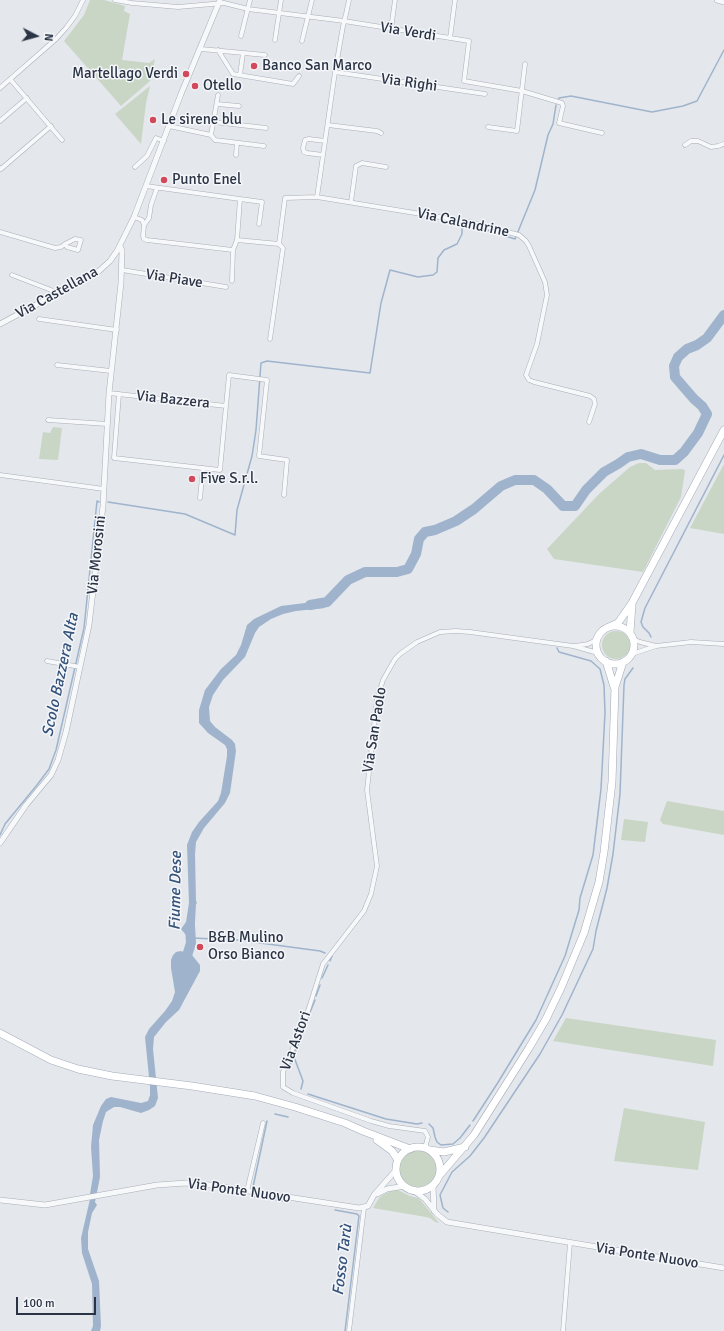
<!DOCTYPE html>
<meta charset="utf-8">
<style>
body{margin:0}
#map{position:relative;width:724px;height:1331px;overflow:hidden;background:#e4e7ec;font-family:Signika,sans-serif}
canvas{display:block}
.north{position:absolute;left:16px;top:16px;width:40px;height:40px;-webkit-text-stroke:3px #f4f6f9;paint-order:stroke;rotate:96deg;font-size:11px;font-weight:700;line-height:16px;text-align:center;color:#2b3445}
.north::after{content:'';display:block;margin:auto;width:14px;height:18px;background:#2b3445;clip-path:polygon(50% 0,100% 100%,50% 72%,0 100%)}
.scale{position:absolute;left:16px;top:1297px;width:80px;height:18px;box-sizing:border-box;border:2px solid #2b3445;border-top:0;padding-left:5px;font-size:12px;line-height:14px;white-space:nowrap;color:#2b3445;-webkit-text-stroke:3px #f4f6f9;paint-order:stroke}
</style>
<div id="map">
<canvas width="724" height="1331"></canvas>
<div class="north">N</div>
<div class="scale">100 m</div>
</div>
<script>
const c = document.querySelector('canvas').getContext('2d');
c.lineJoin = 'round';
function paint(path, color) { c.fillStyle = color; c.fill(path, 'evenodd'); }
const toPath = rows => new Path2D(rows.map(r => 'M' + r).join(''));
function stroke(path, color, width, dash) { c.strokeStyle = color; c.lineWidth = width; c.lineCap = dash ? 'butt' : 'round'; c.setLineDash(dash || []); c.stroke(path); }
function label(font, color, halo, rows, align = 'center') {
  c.font = font + ' Signika,sans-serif'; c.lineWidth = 3; c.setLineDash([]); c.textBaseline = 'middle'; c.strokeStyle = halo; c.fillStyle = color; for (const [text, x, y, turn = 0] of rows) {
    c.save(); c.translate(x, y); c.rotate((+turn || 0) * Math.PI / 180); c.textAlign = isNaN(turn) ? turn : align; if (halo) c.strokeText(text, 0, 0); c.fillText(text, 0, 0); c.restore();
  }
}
const green = toPath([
 [90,0,104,0,125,6,124,11,130,14,122,60,149,63,155,59,150,81,121,106,64,41,84,15],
 [150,86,146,103,141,144,115,114],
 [53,427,62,428,58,460,39,459,43,432,50,433],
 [639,463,646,463,655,470,683,469,685,471,681,497,643,572,554,559,547,549,599,494,630,467],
 [724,464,724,534,690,528],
 '602 645a14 14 0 1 1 28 0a14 14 0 1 1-28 0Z',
 [667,801,724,811,724,835,663,824,660,820],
 [624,819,648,822,645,842,621,840],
 [566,1018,716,1040,713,1066,553,1041],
 [624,1108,705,1122,698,1170,614,1161],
 '398 1169a20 20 0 1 1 40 0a20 20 0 1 1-40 0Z',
 [393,1190,398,1190,410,1196,418,1198,422,1202,439,1223,435,1222,430,1218,426,1217,373,1208,379,1198,383,1195]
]);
const water = toPath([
 [321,601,325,608,296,611,283,614,271,619,259,627,255,633,245,657,223,680,213,695,209,707,210,721,215,727,232,740,235,744,236,751,230,793,225,803,204,828,196,842,195,854,196,901,197,903,196,904,194,940,190,940,181,929,186,922,189,903,187,845,192,832,199,822,218,801,221,793,227,756,227,749,225,745,208,733,199,723,199,710,205,690,221,669,236,655,241,645,247,625,254,619,281,606],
 [181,951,192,955,200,965,200,971,179,1010,166,1022,154,1037,153,1049,158,1098,155,1106,149,1110,141,1113,120,1107,114,1107,106,1112,103,1121,99,1140,100,1177,95,1202,97,1205,92,1213,88,1232,88,1249,99,1281,101,1326,100,1331,91,1331,93,1326,92,1284,82,1253,81,1238,91,1195,90,1194,93,1176,91,1147,93,1125,101,1106,106,1099,111,1097,141,1103,148,1101,150,1095,150,1087,145,1037,149,1029,165,1011,172,1001,175,992,171,968,171,960,173,955,176,952]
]);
const stream = toPath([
 [558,100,559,98,571,96,652,112,683,106,697,101,724,50],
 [108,502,185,514,235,535,237,510,252,456,256,430,261,363,267,361,370,373,381,303,390,270,418,277,433,275,437,272,438,258,444,250,457,244,462,234,462,229,465,225,470,225,515,239,535,190,548,135,553,124,556,105],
 [651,637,649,633,643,627,641,622,645,608,724,455],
 [0,835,5,824,37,785,49,769,56,750,84,628,97,501,99,502],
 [192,938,238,940,320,951,325,953],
 [330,961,332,956,331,956],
 [322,978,328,965],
 [316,996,320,985],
 [309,1015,315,1000],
 [294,1057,303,1081,301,1089],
 [289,1068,308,1019],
 [308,1094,386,1119,417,1124,422,1123],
 [275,1114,288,1117],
 [473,1121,497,1084,536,1020,565,956,579,910,580,898,593,855,601,789,605,713,604,685,600,669,591,661,559,652,557,648],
 [429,1124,433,1128,435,1137,437,1142,441,1145,453,1144,460,1138,470,1125],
 [253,1187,267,1121],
 [251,1194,251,1196,284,1201],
 [335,1210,357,1214,359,1216,345,1331],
 [448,1212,443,1208,440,1195,452,1172,470,1156,484,1138,540,1054,562,1015,593,949,596,931,607,888,613,854,620,794,624,685,625,679,633,668]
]);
const river = toPath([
 [310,605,327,602,348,580,365,572,397,572,408,569,416,554,419,539,425,532,435,530,456,521,474,509,501,486,515,480,534,480,547,489,563,506,575,506,586,490,604,472,618,464,628,457,641,454,660,460,675,460,684,452,698,433,707,414,702,406,694,399,675,377,674,366,678,357,687,349,697,345,707,338,724,315],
 [184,965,191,943,190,926]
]);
const minor = toPath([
 [115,0,132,3,178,7,224,3,248,9,344,21,469,41,464,81,522,91,562,103,563,106,559,123,602,133],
 [391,29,395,0],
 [241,36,250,0],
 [450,38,455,0],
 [275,40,281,0],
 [302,41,312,0],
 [201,49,265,55],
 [218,50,233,74,293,84,299,76],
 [335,72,485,94],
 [240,75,243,53],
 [10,79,62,140],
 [0,88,56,39,66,28,75,16,83,0],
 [217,104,239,106],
 [0,121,27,98],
 [214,122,266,128],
 [328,125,377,131,381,133],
 [169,126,211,135,218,95],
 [488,127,517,131,525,64],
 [211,135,215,140,264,146],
 [685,145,691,141,698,141,711,147,718,146,724,144],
 [236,155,237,143],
 [323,155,307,153,304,152,303,148,305,140,309,139,325,141],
 [135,167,147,156,156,138,164,141],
 [0,168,1,169,51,126],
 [146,186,240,199,237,240,279,244,285,198,317,197,470,222,519,235,526,241,529,246,545,282,547,295,537,344,526,375,529,380,534,382,590,396,594,399,595,404,589,422],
 [317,197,335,72,343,26,346,14,349,0],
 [240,199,262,202,259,224],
 [351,202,356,166,362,163,386,167],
 [134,217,142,220,144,225,149,218,151,205,157,188],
 [144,225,143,236,144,239,147,240,233,250,237,240],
 [0,232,55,248,61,247,65,244,75,239,81,240,78,250,67,247,65,244],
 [122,270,226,287],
 [12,275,51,290,54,295],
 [232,281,233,250],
 [39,319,117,330],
 [270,339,283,248,279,244],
 [57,365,111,371],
 [109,393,226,406,229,375,267,380,259,456,287,460,284,495],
 [119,394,114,458,220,470,226,406],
 [48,420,107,424],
 [0,475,104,489],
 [200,498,203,468],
 [633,639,640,642,656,646],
 [575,646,588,644,594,641,598,636],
 [632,654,656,646,691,642,724,644],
 [47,661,80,667],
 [425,1148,428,1137,425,1131,389,1126,371,1121,293,1093,283,1087,283,1072,306,1017,323,964,364,911,371,894,377,866,367,790,377,699,383,680,395,659,400,654,417,642,440,632,456,631,470,632,573,646,598,653],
 [247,1191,263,1123],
 [349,1331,364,1208],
 [563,1331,570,1243]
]);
const tertiary = toPath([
 [717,0,724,2],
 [0,324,99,271,110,261,117,251,134,217,181,94,220,0],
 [0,843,26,805,51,775,58,760,66,732,89,625,103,506,109,393,121,283,122,251,120,246],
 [433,1185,434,1211],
 [413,1190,425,1199,437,1214,447,1222,724,1268],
 [377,1194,387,1189,405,1186],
 [0,1200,45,1205,157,1185,186,1183,210,1185,359,1208,368,1206,374,1195,396,1170]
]);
const primary = toPath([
 '596 645a19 19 0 1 1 38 0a19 19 0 1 1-38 0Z',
 [609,627,618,623,632,603,724,430],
 [630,632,632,605],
 [606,661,614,687],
 [0,1033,51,1060,78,1069,112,1076,192,1086,255,1096,295,1107,345,1123,363,1131,410,1149],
 [377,1140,392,1151,398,1160],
 '396 1169a22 22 0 1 1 44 0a22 22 0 1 1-44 0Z',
 [430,1150,444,1152,465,1147],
 [439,1176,474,1135,529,1048,546,1019,561,988,584,933,599,882,604,852,612,782,615,687,623,662]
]);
const markers = [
 [254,66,4,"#d1495b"],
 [186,74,4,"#d1495b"],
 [195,86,4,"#d1495b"],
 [153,120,4,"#d1495b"],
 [164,180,4,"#d1495b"],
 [192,479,4,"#d1495b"],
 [200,947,4,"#d1495b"]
];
const streetNames = [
 ["Via Verdi",408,32,9],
 ["Via Righi",409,83,8],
 ["Via Calandrine",463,223,12],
 ["Via Piave",174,279,9],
 ["Via Castellana",57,293,-29],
 ["Via Bazzera",173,400,6],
 ["Via Morosini",97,555,-84],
 ["Via San Paolo",375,730,-81],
 ["Via Astori",296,1041,-70],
 ["Via Ponte Nuovo",239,1191,8],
 ["Via Ponte Nuovo",647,1256,9]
];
const poiNames = [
 ["Banco San Marco",262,66],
 ["Martellago Verdi",178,74,"right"],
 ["Otello",203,86],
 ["Le sirene blu",161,120],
 ["Punto Enel",172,180],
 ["Five S.r.l.",200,479],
 ["B&B Mulino",208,938],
 ["Orso Bianco",208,955]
];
const waterNames = [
 ["Scolo Bazzera Alta",61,675,-78],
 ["Fiume Dese",176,891,-89],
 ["Fosso Tarù",343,1260,-83]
];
paint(green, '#c9d6c5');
paint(water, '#9fb4cc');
stroke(stream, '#9fb4cc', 1.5);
stroke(river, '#9fb4cc', 10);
stroke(minor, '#a9aeb7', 5);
stroke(tertiary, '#a9aeb7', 6);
stroke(primary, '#a3abb8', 8);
stroke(minor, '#f7f8fa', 4);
stroke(tertiary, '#f7f8fa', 5);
stroke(primary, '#fff', 7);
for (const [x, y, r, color] of markers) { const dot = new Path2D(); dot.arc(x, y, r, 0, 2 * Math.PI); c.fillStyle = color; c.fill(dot); stroke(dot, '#f4f6f9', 1.5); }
label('15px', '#2b3445', '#f4f6f9', streetNames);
label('15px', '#2b3445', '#f4f6f9', poiNames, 'left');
label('italic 16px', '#34527a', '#f4f6f9', waterNames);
</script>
